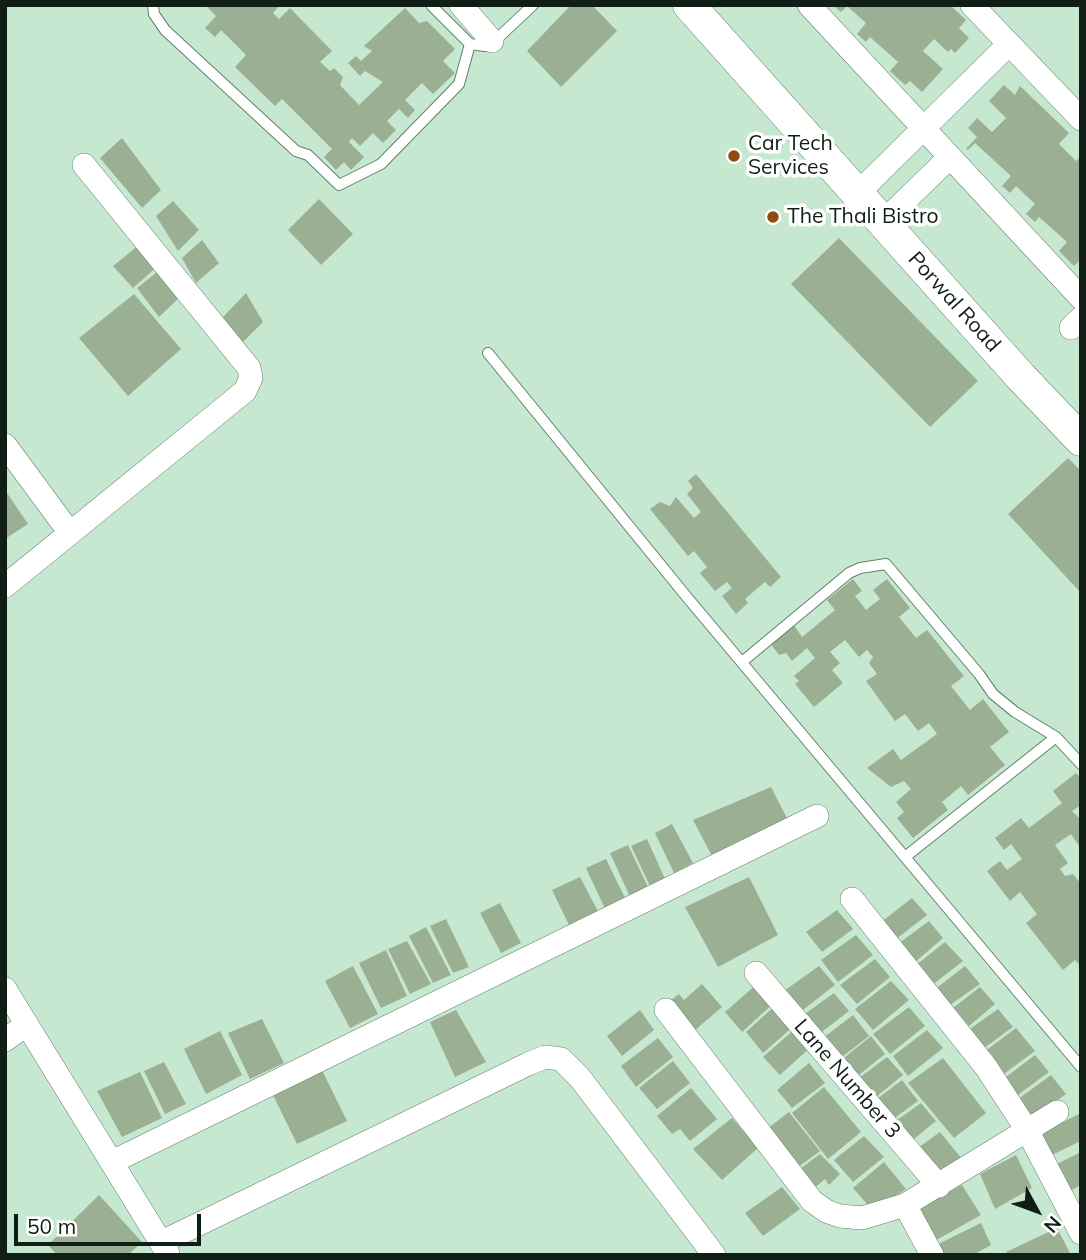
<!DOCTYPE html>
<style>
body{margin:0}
#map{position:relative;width:1086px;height:1260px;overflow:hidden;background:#c6e8d1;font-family:Mulish,sans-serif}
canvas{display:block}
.frame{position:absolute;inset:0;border:7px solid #111e16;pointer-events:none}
.north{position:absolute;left:1002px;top:1176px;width:70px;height:70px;-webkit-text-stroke:5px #fff;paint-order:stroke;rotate:131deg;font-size:19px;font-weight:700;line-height:28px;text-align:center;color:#111e16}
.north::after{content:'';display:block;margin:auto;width:24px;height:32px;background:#111e16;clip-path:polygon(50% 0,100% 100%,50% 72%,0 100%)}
.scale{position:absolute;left:14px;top:1214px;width:187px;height:32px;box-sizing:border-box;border:4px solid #111e16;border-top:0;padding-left:9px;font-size:21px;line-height:24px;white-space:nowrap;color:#111e16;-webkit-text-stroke:5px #fff;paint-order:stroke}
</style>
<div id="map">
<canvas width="1086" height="1260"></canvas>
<div class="frame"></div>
<div class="north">N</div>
<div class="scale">50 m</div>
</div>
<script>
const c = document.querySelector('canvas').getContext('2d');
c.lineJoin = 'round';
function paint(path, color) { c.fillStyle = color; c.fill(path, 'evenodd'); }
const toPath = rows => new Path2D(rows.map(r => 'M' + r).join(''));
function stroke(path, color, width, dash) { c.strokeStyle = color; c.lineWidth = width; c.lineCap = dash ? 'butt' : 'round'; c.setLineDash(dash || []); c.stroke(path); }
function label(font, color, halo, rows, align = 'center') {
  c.font = font + ' Mulish,sans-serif'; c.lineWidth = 7; c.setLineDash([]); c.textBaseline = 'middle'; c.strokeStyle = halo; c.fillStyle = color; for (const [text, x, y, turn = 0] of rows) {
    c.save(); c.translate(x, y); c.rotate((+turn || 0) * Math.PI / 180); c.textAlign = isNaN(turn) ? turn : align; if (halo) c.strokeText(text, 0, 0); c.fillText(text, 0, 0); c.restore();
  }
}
const building = toPath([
 [205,5,280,5,273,13,279,19,290,8,332,51,320,62,330,71,334,68,343,77,340,85,359,105,383,82,365,71,360,76,348,63,356,56,361,61,372,51,364,46,405,8,419,23,427,21,455,49,443,61,455,73,433,94,422,83,405,100,415,110,408,118,399,109,387,121,396,130,383,143,373,133,360,146,352,138,349,142,364,157,351,170,344,162,336,170,324,157,332,149,282,99,275,106,235,67,246,55,221,30,215,37,205,28,216,16],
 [571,5,592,5,617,31,561,87,527,51],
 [833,5,950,5,966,20,959,28,969,38,955,53,951,49,948,52,934,39,923,51,943,69,922,92,910,81,905,85,890,71,898,62,870,37,866,42,857,34,866,23,847,6,841,12],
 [1004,85,1015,95,1020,86,1069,133,1059,144,1076,161,1081,156,1081,263,1079,261,1074,266,1059,251,1067,242,1039,217,1035,222,1026,214,1035,204,1016,186,1010,193,1002,186,1011,176,975,143,968,150,966,149,977,137,968,128,977,118,992,132,1006,118,989,101],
 [122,138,161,190,142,208,100,158],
 [319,199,353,234,321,265,288,230],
 [173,201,199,230,178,251,156,216],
 [839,238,978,381,930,427,791,284],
 [202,240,219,263,196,283,182,258],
 [139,245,158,266,133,288,113,266],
 [162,268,184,293,159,317,137,288],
 [246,293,263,322,243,342,223,317],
 [134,294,181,349,128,396,79,338],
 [1068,458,1081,471,1081,593,1008,514],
 [696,474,781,577,770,587,765,582,745,599,748,603,736,614,722,596,732,588,727,582,715,591,700,573,707,567,694,551,688,556,650,509,660,502,670,506,676,497,694,518,701,512,687,494,693,488,688,481],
 [5,490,28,524,5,539],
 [853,579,862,591,855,596,866,610,880,599,873,590,887,579,910,608,899,617,916,638,927,630,964,676,951,686,970,710,983,699,1009,732,990,747,1005,765,968,795,961,786,942,802,948,810,913,838,897,818,904,812,896,802,911,789,904,781,891,787,867,768,893,749,901,760,937,734,929,723,918,731,905,714,895,721,866,681,877,674,869,663,873,657,867,650,859,657,845,640,830,652,840,663,832,670,843,683,814,707,795,684,799,681,794,676,815,658,807,648,792,661,786,653,779,655,770,643,794,625,802,637,835,610,827,600],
 [1076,773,1081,778,1081,805,1072,811,1081,820,1081,845,1079,846,1071,834,1055,845,1068,863,1060,869,1065,876,1073,874,1081,884,1081,967,1075,960,1063,970,1026,923,1037,914,1020,892,1010,901,987,871,1000,861,1007,870,1022,859,1011,844,1004,850,995,838,1021,818,1029,828,1062,803,1053,791],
 [771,787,790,824,713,858,693,820],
 [672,824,693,863,674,873,655,833],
 [647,839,666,881,651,888,631,846],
 [628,845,649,889,631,899,610,853],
 [606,859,628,904,607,913,586,868],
 [580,877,602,919,573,933,552,890],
 [749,877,778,935,718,967,685,907],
 [912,898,927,915,895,940,880,923],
 [500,903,521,943,501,953,480,913],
 [837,910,853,929,822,952,806,932],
 [446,919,469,967,453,973,430,926],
 [929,921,943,938,914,963,898,944],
 [426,927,451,975,433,983,409,936],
 [856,935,873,955,838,982,821,960],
 [407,941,431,984,410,994,388,949],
 [945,942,963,961,931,986,916,965],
 [386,950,407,996,381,1008,359,963],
 [875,959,890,977,857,1004,840,985],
 [353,966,378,1014,350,1028,325,981],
 [819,966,835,985,799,1013,781,993],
 [965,966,980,984,947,1007,934,990],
 [891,981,909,1000,873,1030,855,1009],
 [702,984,722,1007,694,1031,670,1001,679,994,684,1000],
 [757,984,775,1002,742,1032,725,1012],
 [980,987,995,1004,969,1026,953,1008],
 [834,993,849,1011,818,1035,802,1016],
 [777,1004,795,1025,763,1053,746,1032],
 [909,1007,925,1026,890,1054,873,1034],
 [998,1009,1013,1027,984,1048,970,1029],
 [456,1010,486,1062,455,1077,430,1022],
 [640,1010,654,1030,622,1056,607,1036],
 [853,1015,869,1036,837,1061,819,1041],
 [262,1019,284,1063,250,1079,228,1033],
 [796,1028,812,1046,780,1075,763,1057],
 [1016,1028,1035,1051,1001,1076,984,1052],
 [927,1030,943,1048,908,1076,893,1056],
 [220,1031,242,1075,206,1094,184,1049],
 [871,1036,885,1054,854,1079,839,1062],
 [658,1038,673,1057,636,1087,621,1066],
 [1035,1055,1049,1072,1015,1097,1002,1080],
 [887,1057,903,1075,871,1101,855,1081],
 [943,1058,986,1113,954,1138,908,1083],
 [673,1061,690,1083,657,1109,639,1088],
 [164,1062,186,1104,165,1114,144,1071],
 [809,1063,825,1083,792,1108,777,1090],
 [320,1066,347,1121,297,1144,270,1089],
 [140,1072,162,1118,122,1137,97,1091],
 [1051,1075,1066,1094,1032,1119,1017,1100],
 [902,1080,918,1101,889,1122,873,1102],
 [824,1087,861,1132,828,1159,792,1113],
 [691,1088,717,1119,690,1141,680,1129,672,1134,657,1116],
 [921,1103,936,1121,909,1143,893,1123],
 [789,1112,820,1151,793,1171,763,1132],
 [1081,1113,1081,1141,1052,1155,1041,1133],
 [732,1118,758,1148,722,1180,693,1149],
 [940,1132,962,1159,937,1179,915,1150],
 [864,1136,884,1157,853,1182,834,1160],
 [1081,1152,1081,1185,1068,1192,1055,1165],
 [820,1154,840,1174,829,1185,825,1179,812,1190,796,1172],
 [1016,1155,1032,1188,995,1209,980,1174],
 [884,1162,906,1189,873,1211,853,1188],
 [962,1185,981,1215,931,1243,916,1211],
 [782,1187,800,1209,763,1236,745,1213],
 [99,1195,142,1242,128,1255,57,1255,48,1245],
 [981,1223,991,1245,973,1255,936,1255,932,1247],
 [1057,1228,1071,1255,1008,1255,1006,1252]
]);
const lane = toPath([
 [153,5,154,14,165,30,296,151,308,155,339,185,381,164,459,84,470,44],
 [431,5,470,44,485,46,500,36,533,5],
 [488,353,686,596,1081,1067],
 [742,662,849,573,860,568,886,564,979,674,993,694,1015,712,1056,737,1081,764],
 [905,857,1056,737]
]);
const street = toPath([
 [461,5,492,41],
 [809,5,1081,298],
 [972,5,1081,119],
 [857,194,1009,44],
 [883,222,950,157],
 [1071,328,1081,318],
 [5,445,70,533],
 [5,586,245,391,251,378,249,368,84,165],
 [852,899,986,1067,1027,1130,1081,1233],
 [756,973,939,1186],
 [5,989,168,1254],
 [666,1010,812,1201,826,1211,840,1216,862,1218,905,1205,1057,1112],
 [5,1040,27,1024],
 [112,1162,817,816],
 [905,1205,932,1255],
 [162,1242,528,1064,545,1057,561,1059,580,1078,714,1255]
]);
const secondary = toPath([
 [689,5,1021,377,1081,440]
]);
const markers = [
 [734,156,7,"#8b4e0f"],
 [773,217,7,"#8b4e0f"]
];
const poiNames = [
 ["Car Tech",748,144],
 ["Services",748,168],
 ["The Thali Bistro",787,217]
];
const streetNames = [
 ["Porwal Road",954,302,48],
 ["Lane Number 3",847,1079,49]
];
paint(building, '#9bb093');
stroke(lane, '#62816c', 12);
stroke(street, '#62816c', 24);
stroke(secondary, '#62816c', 33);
stroke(lane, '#fff', 10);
stroke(street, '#fff', 23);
stroke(secondary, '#fff', 32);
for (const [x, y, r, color] of markers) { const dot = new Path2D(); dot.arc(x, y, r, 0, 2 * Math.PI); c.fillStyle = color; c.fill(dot); stroke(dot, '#fff', 2.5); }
label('21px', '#111e16', '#fff', poiNames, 'left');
label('21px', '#111e16', '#fff', streetNames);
</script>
